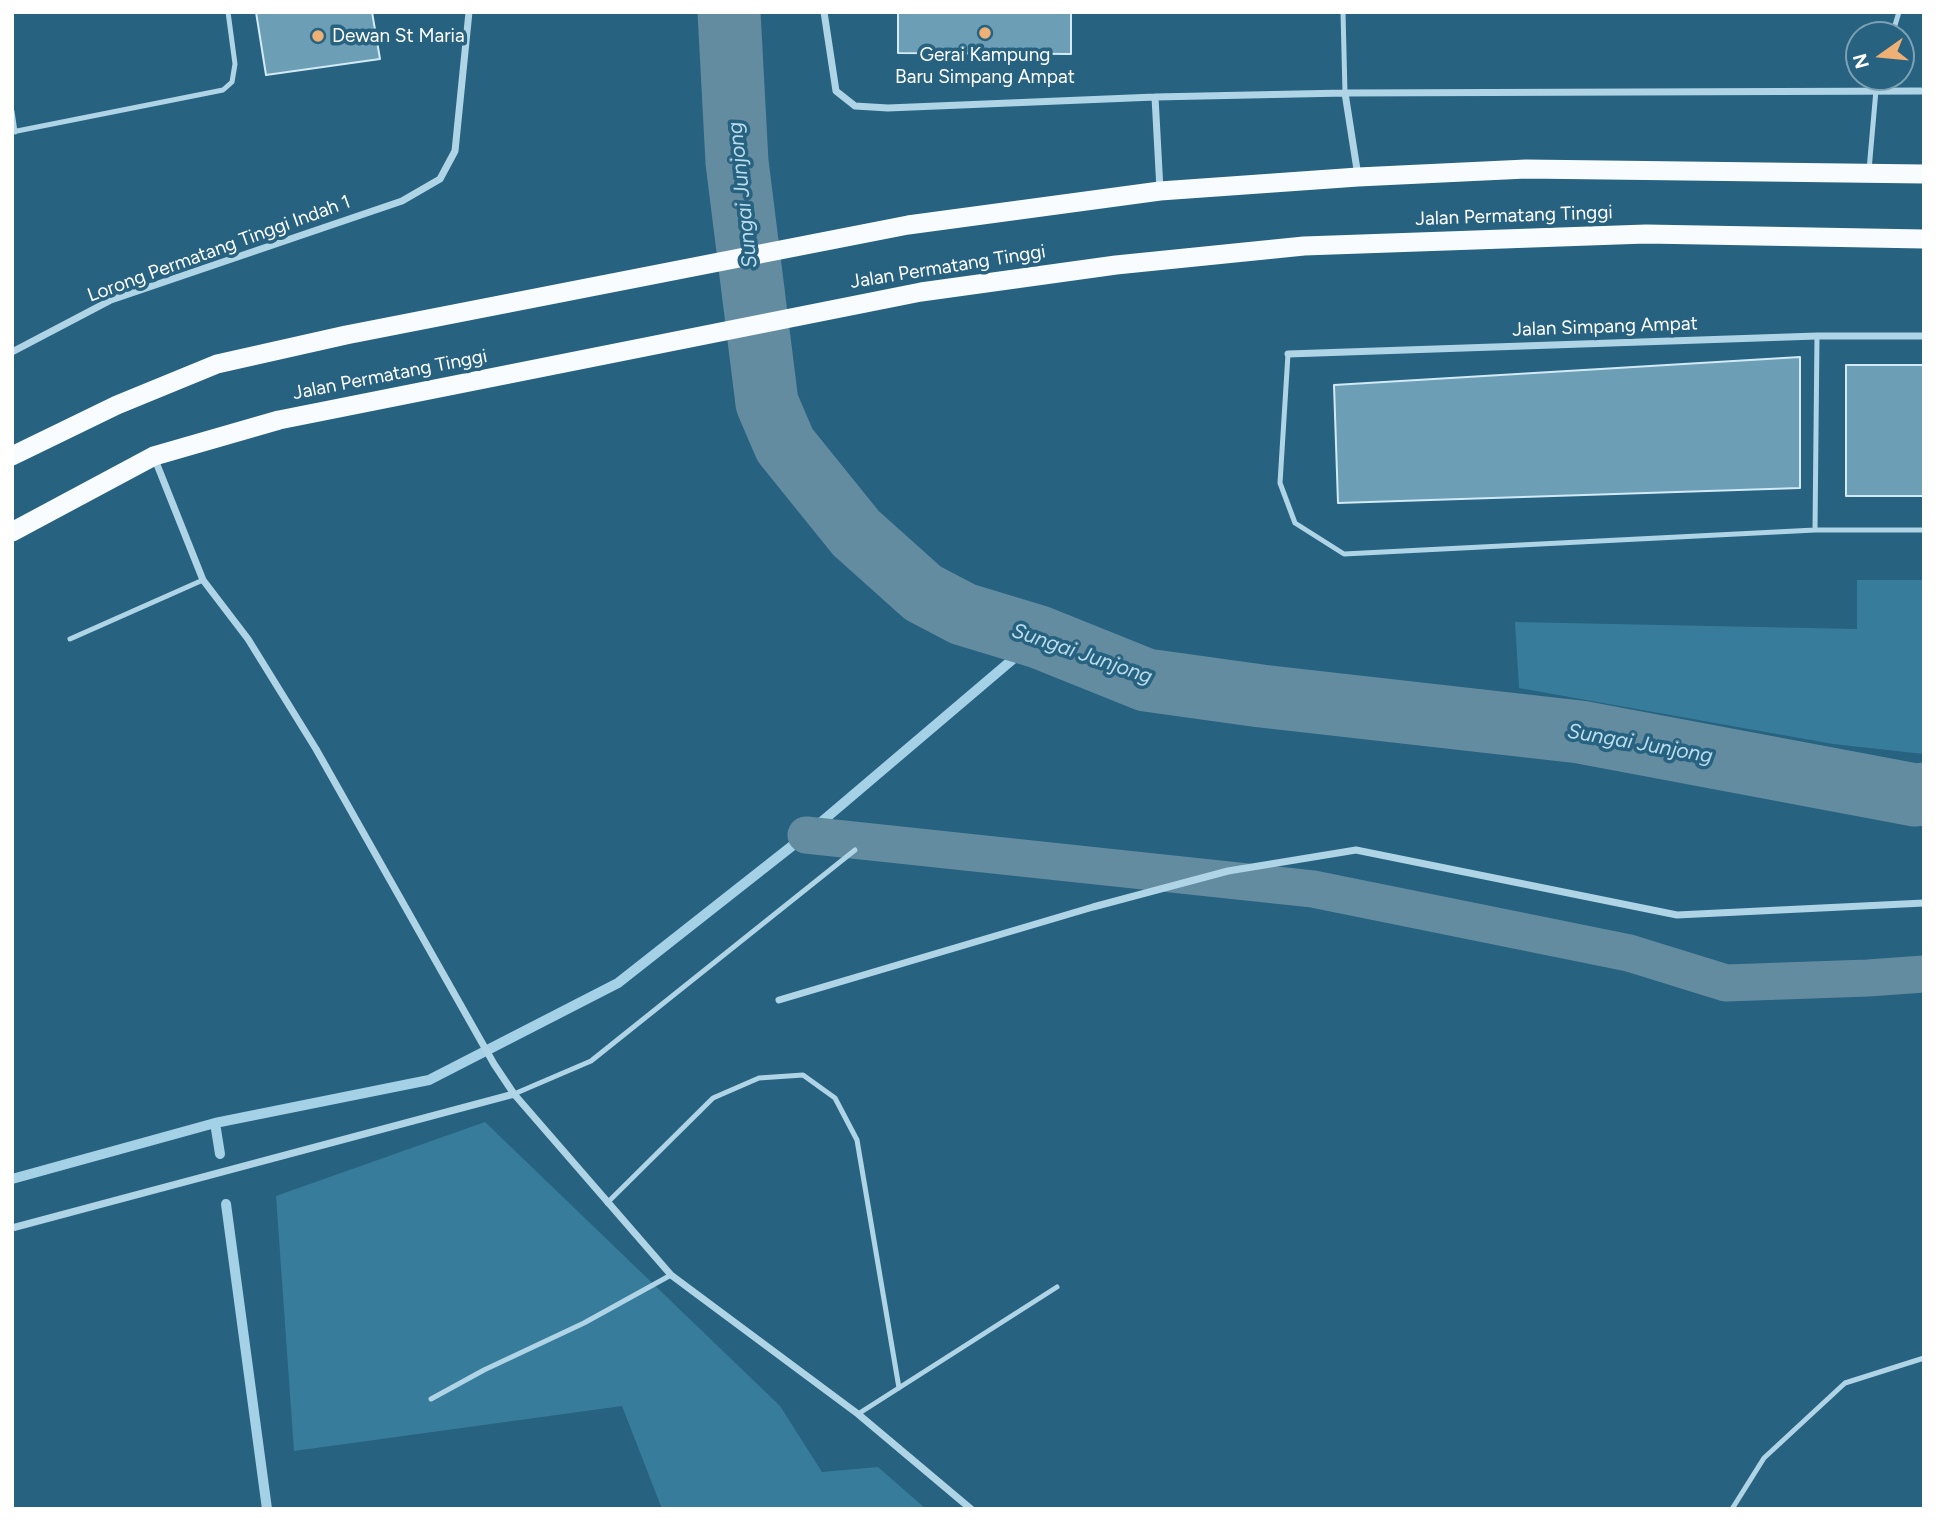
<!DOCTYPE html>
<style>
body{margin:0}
#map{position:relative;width:1936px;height:1521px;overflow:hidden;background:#276280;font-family:Figtree,sans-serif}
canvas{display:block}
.frame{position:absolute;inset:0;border:14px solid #fff;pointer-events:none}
.north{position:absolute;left:1845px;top:21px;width:70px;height:70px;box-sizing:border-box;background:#276280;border:2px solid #7da1b3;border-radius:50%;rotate:255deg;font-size:19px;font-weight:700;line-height:28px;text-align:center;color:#fff}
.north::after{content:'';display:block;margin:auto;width:24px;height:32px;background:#eeb075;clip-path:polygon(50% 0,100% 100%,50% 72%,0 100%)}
</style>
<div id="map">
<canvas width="1936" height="1521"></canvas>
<div class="frame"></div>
<div class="north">N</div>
</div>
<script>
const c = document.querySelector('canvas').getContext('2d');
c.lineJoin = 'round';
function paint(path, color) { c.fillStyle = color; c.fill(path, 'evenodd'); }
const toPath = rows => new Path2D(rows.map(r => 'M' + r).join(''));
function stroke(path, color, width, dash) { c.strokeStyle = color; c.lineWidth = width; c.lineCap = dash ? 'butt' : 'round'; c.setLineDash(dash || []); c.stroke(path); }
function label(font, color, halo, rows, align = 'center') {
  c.font = font + ' Figtree,sans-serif'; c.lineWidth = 7; c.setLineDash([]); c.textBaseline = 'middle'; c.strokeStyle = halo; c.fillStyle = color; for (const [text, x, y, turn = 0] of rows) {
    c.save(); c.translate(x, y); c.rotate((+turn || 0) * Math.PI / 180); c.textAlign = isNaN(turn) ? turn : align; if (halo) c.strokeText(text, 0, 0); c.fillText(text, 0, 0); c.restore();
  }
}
const green = toPath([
 [1857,580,1924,580,1924,754,1833,744,1519,688,1515,622,1857,629],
 [485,1122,780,1406,822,1472,878,1467,926,1509,662,1509,622,1406,294,1451,276,1196]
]);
const stream = toPath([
 [215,1123,220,1154],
 [12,1179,215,1123,429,1080,618,983,806,835,1039,637],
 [226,1204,267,1509]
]);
const canal = toPath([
 [806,835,1313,889,1629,953,1726,983,1868,978,1924,974]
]);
const river = toPath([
 [729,12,737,162,767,403,785,445,856,533,923,593,963,614,1039,637,1146,680,1261,696,1580,732,1915,795,1924,794]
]);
const building = toPath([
 [256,12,372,12,380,59,266,75,256,12],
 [898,12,1071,12,1071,54,898,53,898,12],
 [1800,357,1800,488,1338,503,1334,385,1800,357],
 [1846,365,1924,365,1924,496,1846,496,1846,365]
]);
const service = toPath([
 [1343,12,1345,93],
 [1892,35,1899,12],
 [12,111,15,132],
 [12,132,223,90,232,82,235,64,228,12],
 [1869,170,1876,90,1880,77],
 [1288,354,1280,483,1295,523,1344,554,1815,530,1924,530],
 [1815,530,1817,336],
 [70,639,203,580],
 [514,1094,591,1061,855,850],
 [607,1203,713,1098,759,1078,803,1075,835,1098,857,1140,899,1388],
 [431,1399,484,1370,584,1323,671,1275],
 [858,1414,1057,1287],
 [1732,1509,1764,1458,1845,1383,1924,1358]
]);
const minor = toPath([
 [824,12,836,91,855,106,888,108,1155,97,1345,93,1924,91],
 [1345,93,1358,176],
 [1155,97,1160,190],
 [12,352,111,300,402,201,440,179,455,151,469,12],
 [1288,354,1817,336,1924,336],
 [154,457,203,580,248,639,316,749,494,1064,514,1094,671,1275,858,1414,971,1509],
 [779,1000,1093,907,1228,871,1356,850,1677,915,1924,903],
 [12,1228,514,1094]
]);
const trunk = toPath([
 [12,456,117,405,217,364,346,335,908,225,1160,191,1358,177,1526,169,1924,174],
 [12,532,154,456,279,420,921,292,1116,265,1304,246,1646,234,1924,239]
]);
const markers = [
 [985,33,7,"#eeb075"],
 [318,36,7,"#eeb075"]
];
const poiNames = [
 ["Dewan St Maria",332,36],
 ["Gerai Kampung",985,55,"center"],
 ["Baru Simpang Ampat",985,77,"center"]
];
const streetNames = [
 ["Jalan Permatang Tinggi",1514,216,-2],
 ["Lorong Permatang Tinggi Indah 1",219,249,-20],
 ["Jalan Permatang Tinggi",948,267,-9],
 ["Jalan Simpang Ampat",1605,327,-2],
 ["Jalan Permatang Tinggi",390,375,-11]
];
const waterNames = [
 ["Sungai Junjong",743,195,-96],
 ["Sungai Junjong",1082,654,19],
 ["Sungai Junjong",1640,744,10]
];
paint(green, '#387c9c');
stroke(stream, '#a4d1e6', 10);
stroke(canal, '#648ca0', 37);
stroke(river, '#648ca0', 63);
paint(building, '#6c9eb6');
stroke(building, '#d2eaf5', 2);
stroke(service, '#afd4e6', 5);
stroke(minor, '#afd4e6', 7);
stroke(trunk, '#f8fcfe', 19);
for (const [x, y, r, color] of markers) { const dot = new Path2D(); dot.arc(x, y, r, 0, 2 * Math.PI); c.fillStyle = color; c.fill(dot); stroke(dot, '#276280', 2.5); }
label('19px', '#fff', '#276280', poiNames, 'left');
label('19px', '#fff', '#276280', streetNames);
label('italic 21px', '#badded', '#276280', waterNames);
</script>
